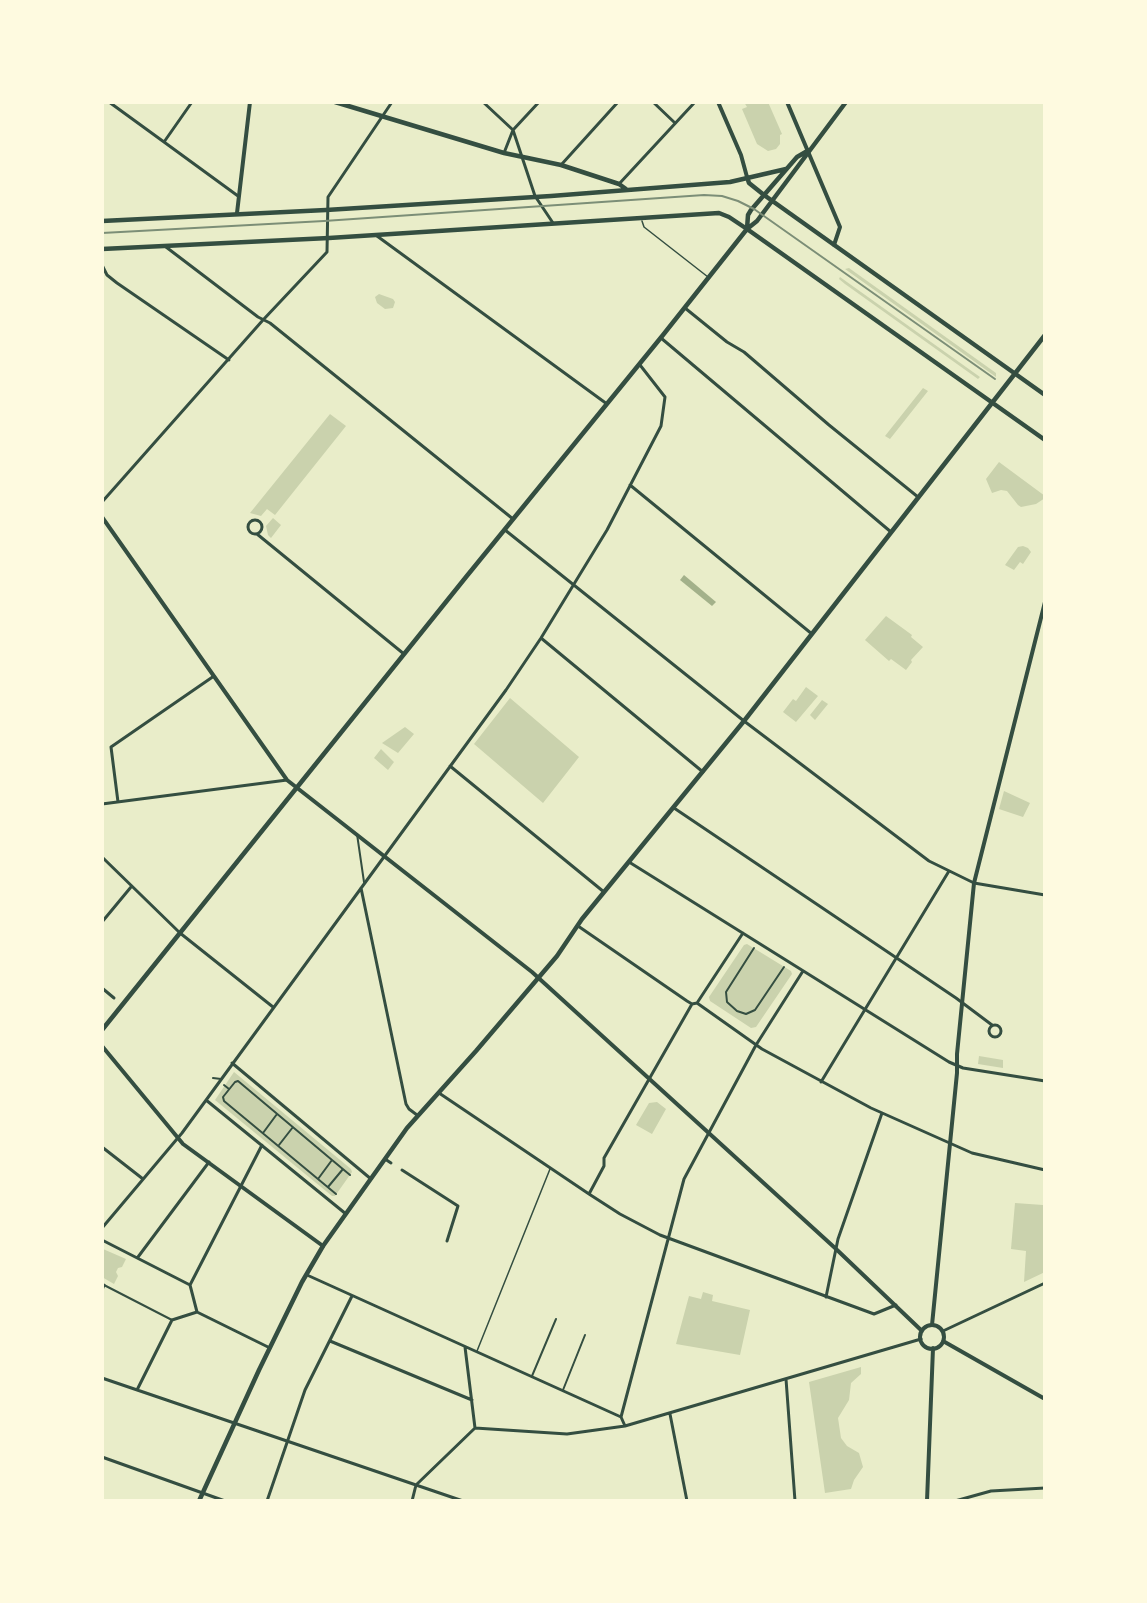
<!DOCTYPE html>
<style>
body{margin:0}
#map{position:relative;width:1147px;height:1603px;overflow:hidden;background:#e9edc9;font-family:Jost,sans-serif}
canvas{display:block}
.frame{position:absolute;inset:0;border:104px solid #fefae0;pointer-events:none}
</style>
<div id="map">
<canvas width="1147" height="1603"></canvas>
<div class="frame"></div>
</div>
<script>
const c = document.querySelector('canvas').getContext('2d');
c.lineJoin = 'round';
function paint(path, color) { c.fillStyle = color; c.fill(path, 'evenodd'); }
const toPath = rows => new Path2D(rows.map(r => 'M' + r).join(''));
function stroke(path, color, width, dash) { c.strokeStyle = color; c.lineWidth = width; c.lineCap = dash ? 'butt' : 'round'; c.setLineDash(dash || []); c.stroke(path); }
const green = toPath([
 [744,102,768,102,782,134,780,135,780,144,776,149,768,151,757,144,742,109,747,107],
 [849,268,996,373,996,377,845,269],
 [840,277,980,377,978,379,845,284,839,279],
 [379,294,393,299,395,302,393,308,385,309,377,303,375,297],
 [923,388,928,391,890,439,885,436],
 [330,414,346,426,275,515,267,509,261,516,250,513],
 [999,462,1045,496,1045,498,1036,504,1021,507,1018,505,1007,491,1001,490,992,493,986,479],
 [273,518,281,525,271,538,268,535,266,526],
 [1023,546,1028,548,1031,552,1023,564,1020,562,1014,570,1005,565,1018,547],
 [886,616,912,635,911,637,923,647,911,660,912,662,906,670,891,659,889,661,865,640],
 [806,687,818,696,796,722,783,712,793,699,796,701],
 [510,698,579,757,543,803,474,744],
 [822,700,828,704,815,720,810,715],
 [405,727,414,734,398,753,382,743],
 [381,749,394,762,388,770,374,758],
 [1004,791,1030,803,1023,817,999,809],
 [747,944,791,971,792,974,756,1027,751,1028,710,1001,709,997,744,945],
 [979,1056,1003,1060,1003,1068,978,1064],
 [234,1072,351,1169,352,1172,335,1196,332,1196,215,1100],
 [657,1102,666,1109,652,1134,636,1125,649,1103],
 [1045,1184,1045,1272,1024,1282,1026,1251,1011,1249,1015,1203,1043,1205],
 [103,1249,126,1259,122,1267,118,1268,116,1272,118,1276,114,1284,102,1277],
 [703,1292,713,1295,712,1301,750,1310,740,1355,676,1344,689,1296,701,1299],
 [861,1367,861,1374,851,1383,849,1400,838,1418,841,1438,847,1446,859,1453,863,1467,854,1480,851,1489,825,1493,809,1382]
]);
const water = toPath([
 [684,575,716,602,712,606,680,580]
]);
const service = toPath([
 [642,221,644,227,708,277],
 [477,1351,550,1169]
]);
const pedestrian = toPath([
 [357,834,364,882],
 [754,948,726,992,727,1002,737,1011,746,1014,755,1010,784,967],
 [213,1078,221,1079],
 [224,1085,229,1089],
 [263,1133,277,1114],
 [279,1145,293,1127],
 [332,1160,350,1175],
 [318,1179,332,1160,238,1081,235,1082,223,1097,224,1101,336,1194],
 [328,1187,343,1169],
 [104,1285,172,1320],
 [532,1376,556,1319],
 [563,1390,585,1335]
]);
const minor = toPath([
 [109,102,164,142],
 [192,102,164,142,238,196],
 [483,102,513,130,535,196,553,223],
 [653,102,675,123],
 [504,153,513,130,539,102],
 [561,165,618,102],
 [619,184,695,102],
 [377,236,607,404],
 [166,247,258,317,270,323,513,519],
 [102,265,107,275,117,283,229,360],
 [685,308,727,342,744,352,829,425,918,497],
 [661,338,891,532],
 [630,485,812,634],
 [102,502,263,320,327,252,328,197,392,102],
 '248 527a7 7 0 1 1 14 0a7 7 0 1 1-14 0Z',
 [505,530,744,721,929,861,974,883,1045,895],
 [257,534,404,654],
 [541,638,703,772],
 [450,766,604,892],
 [118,802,111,747,214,676],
 [102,804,287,780],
 [674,808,956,998,992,1025],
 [102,857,180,933,273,1007],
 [629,862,949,1062,963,1068,1045,1081],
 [361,888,406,1104,409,1109,417,1115],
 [102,922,131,887],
 [578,926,687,1001,692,1004,697,1003,762,1049,871,1108,972,1153,1045,1170],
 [102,988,114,998],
 [697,1003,743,933],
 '989 1031a6 6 0 1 1 12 0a6 6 0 1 1-12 0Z',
 [232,1063,371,1179],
 [821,1082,949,871],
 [439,1093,589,1194,620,1214,660,1235,874,1314,896,1305],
 [206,1100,346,1214],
 [102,1147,143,1179],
 [385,1159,391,1163],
 [402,1170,458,1206,447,1241],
 [589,1194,604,1166,604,1158,692,1004],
 [102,1228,182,1133,506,690,541,638,607,530,661,426,665,397,640,365],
 [102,1240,190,1285,197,1312],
 [138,1257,209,1162],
 [307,1275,621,1417,625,1426],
 [102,1285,104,1285,102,1290],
 [190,1285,262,1145],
 [826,1297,838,1239,882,1113],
 [943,1331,1045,1283],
 [330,1341,472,1400],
 [465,1347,475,1428],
 [102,1378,463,1501],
 [786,1379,795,1501],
 [137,1390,172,1320,197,1312,270,1348],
 [670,1414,687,1501],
 [621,1417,684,1179,756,1045,803,971],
 [475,1428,567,1434,625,1426,921,1339],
 [102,1457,225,1501],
 [267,1501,305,1390,352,1296],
 [412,1501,416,1485,475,1428],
 [955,1501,991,1491,1045,1488]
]);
const tertiary = toPath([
 [718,102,741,155,747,177],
 [787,102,840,227,834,245],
 [237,213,250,102],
 [102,517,287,780,532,972,835,1248,922,1331],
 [102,1046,183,1144,323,1246],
 [932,1325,957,1073,957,1054,974,883,1045,602],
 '920 1337a12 12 0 1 1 24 0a12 12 0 1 1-24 0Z',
 [943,1341,1045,1399],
 [927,1501,933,1348]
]);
const secondary = toPath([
 [335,102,504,153,561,165,619,184,626,189],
 [747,177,749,183,764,195,1045,395],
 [102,221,326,210,551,196,730,182,786,169],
 [747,229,757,221,846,102],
 [102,249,329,238,719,213,729,217,747,229,1045,440],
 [102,1030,466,577,663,335,747,229,748,215,751,210,797,157,809,150],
 [199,1501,259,1370,302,1282,323,1246,407,1128,476,1051,557,956,582,919,744,721,1045,335]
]);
const rail = toPath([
 [102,233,324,221,704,195,722,196,738,201,754,209,995,379]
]);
paint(green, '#cad2ad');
paint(water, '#a3b18a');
stroke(service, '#344e41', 1.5);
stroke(pedestrian, '#344e41', 2);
stroke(minor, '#344e41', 3);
stroke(tertiary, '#344e41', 4);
stroke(secondary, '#344e41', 4.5);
stroke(rail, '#7c8e77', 2);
</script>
